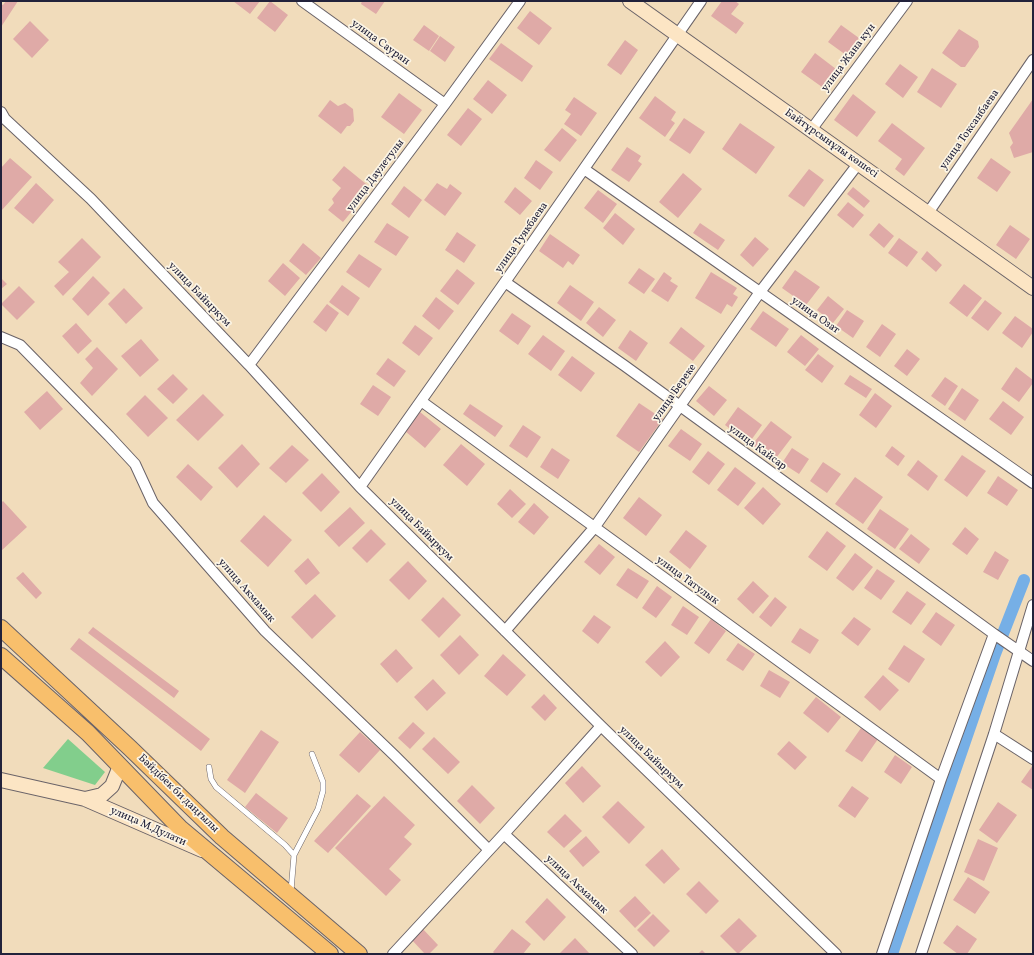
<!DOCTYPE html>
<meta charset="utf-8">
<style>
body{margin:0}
#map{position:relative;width:1034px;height:955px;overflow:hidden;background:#f1dcbb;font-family:Vollkorn,serif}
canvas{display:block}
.frame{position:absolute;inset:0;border:2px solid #22223b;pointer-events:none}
</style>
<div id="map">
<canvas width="1034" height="955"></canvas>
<div class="frame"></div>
</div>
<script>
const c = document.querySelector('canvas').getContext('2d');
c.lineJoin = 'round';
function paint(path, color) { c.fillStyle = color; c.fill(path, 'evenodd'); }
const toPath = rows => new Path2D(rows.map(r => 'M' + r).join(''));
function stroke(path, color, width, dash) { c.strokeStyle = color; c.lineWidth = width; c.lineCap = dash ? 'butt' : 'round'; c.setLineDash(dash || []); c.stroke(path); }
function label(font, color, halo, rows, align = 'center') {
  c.font = font + ' Vollkorn,serif'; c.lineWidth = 3.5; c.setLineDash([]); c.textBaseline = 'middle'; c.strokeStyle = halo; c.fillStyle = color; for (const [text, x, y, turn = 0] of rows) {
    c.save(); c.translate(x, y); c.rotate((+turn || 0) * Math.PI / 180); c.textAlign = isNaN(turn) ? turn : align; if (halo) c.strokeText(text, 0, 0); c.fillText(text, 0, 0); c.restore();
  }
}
const green = toPath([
 [68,739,105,772,95,785,43,768]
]);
const canal = toPath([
 [892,954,995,654,1024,580]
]);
const building = toPath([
 [6,1,18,1,1,27,1,4,3,5],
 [233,1,260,1,250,14],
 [270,1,288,15,275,32,257,18],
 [362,1,385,1,376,14,361,4],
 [722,1,735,1,739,4,731,14,744,23,736,34,711,16],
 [530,11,552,28,539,45,517,28],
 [30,21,49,40,32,58,13,39],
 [424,25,439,36,429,51,413,40],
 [841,25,859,38,846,55,828,42],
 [959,29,978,41,979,47,965,67,961,67,942,53],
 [440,36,455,47,445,62,430,51],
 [625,40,638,50,621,75,607,65],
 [501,43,533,66,522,82,489,59],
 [815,53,836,69,822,87,801,72],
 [900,64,918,77,903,98,885,84],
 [932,68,957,84,941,108,917,92],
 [488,80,507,95,492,114,473,99],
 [399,93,422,110,404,134,381,117],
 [853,94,876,112,857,137,834,120],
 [655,96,676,112,671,120,675,123,665,137,639,118],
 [574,97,597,113,581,136,564,124,571,114,565,110],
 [1033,99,1033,152,1014,158,1010,147,1013,143,1009,133],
 [330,100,338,106,345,103,353,109,354,121,350,126,347,126,341,134,318,116],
 [468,108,482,119,461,146,447,135],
 [684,118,705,132,690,154,669,140],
 [740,123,775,147,756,174,722,149],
 [892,123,925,148,904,176,895,169,902,159,878,141],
 [562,128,577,140,560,162,544,150],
 [627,147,641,156,638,161,642,164,629,182,611,170],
 [10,158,32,177,1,211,1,197,2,196,1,195,1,168],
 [991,158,1011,172,997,192,977,178],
 [536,160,553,172,540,190,524,178],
 [344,166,371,188,343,222,328,210,334,203,332,199,341,188,332,180],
 [809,169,824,180,804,207,788,196],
 [683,173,702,189,678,218,659,202],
 [36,183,54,200,33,224,14,208],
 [437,183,447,189,450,184,462,193,445,216,424,200],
 [404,186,422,200,409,218,391,204],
 [515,187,532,201,520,215,504,202],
 [853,187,870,201,864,208,847,194],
 [598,190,617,204,603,223,584,208],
 [848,202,864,215,853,228,837,215],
 [615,213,635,229,623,245,603,228],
 [387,223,409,237,396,256,374,242],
 [700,223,725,240,718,250,693,233],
 [879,223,894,236,884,248,869,235],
 [1010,225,1030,239,1016,259,996,245],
 [457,232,476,245,464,263,445,250],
 [550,234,580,255,573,265,568,261,563,268,539,251],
 [755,237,769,249,753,267,740,255],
 [82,238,101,257,63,296,54,286,69,272,58,262],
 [899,238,918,252,907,267,888,253],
 [303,243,321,258,306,275,289,261],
 [927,251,942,265,936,272,921,259],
 [359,254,382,269,369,288,346,272],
 [283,263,300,278,285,296,268,281],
 [639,268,655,279,644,294,628,283],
 [457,269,475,283,458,305,440,291],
 [795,270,820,287,806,305,782,288],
 [664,272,672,278,670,281,678,286,668,302,651,291],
 [711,272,737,288,733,294,738,297,732,307,727,304,721,314,695,298],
 [93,276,110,293,88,316,72,299],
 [1,278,7,284,1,289],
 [964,284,982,298,967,317,949,303],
 [342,285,360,298,348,316,329,302],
 [570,285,594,302,581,321,557,303],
 [19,286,35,302,17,320,1,304],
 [124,288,143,308,126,324,108,304],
 [828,296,844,309,833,323,817,310],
 [436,297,454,311,439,330,422,316],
 [985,300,1002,313,988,331,971,318],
 [327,304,339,313,326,332,313,322],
 [599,307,616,320,603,337,586,323],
 [847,310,864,321,853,338,836,326],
 [763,311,789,329,776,347,750,329],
 [512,313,531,326,518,345,499,331],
 [1015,316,1033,329,1033,332,1022,348,1002,333],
 [76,323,92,341,78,354,62,336],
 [882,324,896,334,880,357,866,347],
 [415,325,433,338,419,356,402,343],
 [681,327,705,346,693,361,669,343],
 [630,330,648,343,636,361,618,348],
 [543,335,565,351,551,371,528,354],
 [801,335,819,349,805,366,787,352],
 [141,339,159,360,140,377,121,356],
 [97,347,118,369,92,396,80,383,93,368,85,359],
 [907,349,920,359,907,376,894,366],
 [818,354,834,366,822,383,805,370],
 [572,356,595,373,581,392,558,375],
 [388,358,406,371,394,387,376,374],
 [1016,367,1033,380,1033,383,1019,402,1001,389],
 [173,374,188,389,173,404,157,389],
 [850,375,872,389,866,398,844,384],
 [945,377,958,386,945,406,931,396],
 [373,385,391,397,378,416,360,404],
 [709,386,727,400,714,416,696,401],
 [962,388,979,400,965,421,948,409],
 [47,391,63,409,40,430,24,412],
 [875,393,892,406,876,428,859,415],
 [203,394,224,415,198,441,176,420],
 [145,395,168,418,148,437,126,414],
 [1003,401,1024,417,1011,435,989,419],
 [639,403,663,419,639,452,616,436],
 [470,404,503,426,495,437,463,414],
 [738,407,762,425,749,443,725,425],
 [420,412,441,429,425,448,405,431],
 [771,421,792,437,773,462,752,445],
 [523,425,541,437,527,458,509,446],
 [681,429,702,444,690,461,668,446],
 [242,444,260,464,237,488,218,468],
 [461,444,485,464,467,486,443,465],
 [292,445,309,460,286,483,269,468],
 [892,446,905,456,898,466,885,456],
 [552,448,570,460,558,479,540,467],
 [792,448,809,459,799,474,782,463],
 [708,451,725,464,709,485,692,472],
 [962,455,986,471,967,497,944,480],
 [918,460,938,476,928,491,907,475],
 [823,462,841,474,827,493,810,481],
 [188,464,213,487,201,501,176,477],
 [735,467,756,483,738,506,717,490],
 [322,473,340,492,321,512,302,493],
 [998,476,1018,490,1007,506,987,493],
 [855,477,883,497,863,524,835,504],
 [763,487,781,504,763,525,744,508],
 [510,489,526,504,512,518,497,504],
 [639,497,662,515,646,536,623,518],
 [3,501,27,527,1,551,1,503],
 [534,503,549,517,534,535,518,522],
 [350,507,365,523,339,547,324,531],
 [880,509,909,529,895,549,867,529],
 [264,515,292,540,268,567,240,541],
 [965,527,979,539,967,555,952,544],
 [371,529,386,544,367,563,352,548],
 [686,530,707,546,690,569,669,552],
 [827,531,846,546,827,571,808,557],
 [911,534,930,549,919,564,899,549],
 [599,544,615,557,600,575,584,562],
 [995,551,1009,560,998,580,983,572],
 [855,553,873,567,853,591,836,578],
 [308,558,320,573,306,585,294,571],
 [408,561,427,581,409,600,389,580],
 [628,568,649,581,637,599,616,585],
 [877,569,895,581,881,600,864,588],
 [23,572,42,593,36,599,16,578],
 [753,581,769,596,753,614,737,599],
 [657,586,672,597,656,618,642,608],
 [907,591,926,604,911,625,892,612],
 [315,594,336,616,312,639,291,617],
 [443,597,461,615,439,638,421,620],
 [775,597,787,607,771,627,759,617],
 [683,606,699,617,687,635,671,625],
 [936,612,955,625,941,646,922,632],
 [594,615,611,627,598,644,582,631],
 [854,617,871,629,858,646,841,633],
 [711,619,726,631,709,654,694,643],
 [93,627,179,691,174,698,88,633],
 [800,628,819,640,810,654,791,642],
 [460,635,479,655,459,675,440,655],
 [79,638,210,739,201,751,70,649],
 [665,641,680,657,661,677,645,662],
 [738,643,755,654,743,671,726,660],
 [904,645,925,659,909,683,888,669],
 [396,649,413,668,397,683,380,664],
 [503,654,526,675,507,696,484,676],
 [769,670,790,682,780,698,760,686],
 [883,675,899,690,880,711,864,697],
 [433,679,446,693,427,711,414,697],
 [544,694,557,708,545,721,531,707],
 [816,697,841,717,828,733,803,713],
 [413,722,425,733,410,749,398,738],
 [861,728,878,739,862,762,845,751],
 [261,730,279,742,245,793,227,780],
 [360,732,380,750,359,773,339,755],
 [434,737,460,762,448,774,422,749],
 [789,741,807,757,795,770,777,754],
 [895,755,912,767,901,784,884,772],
 [1033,765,1033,790,1021,782],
 [582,766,601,786,583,803,565,783],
 [472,785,495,808,480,824,457,801],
 [852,786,869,798,855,818,838,806],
 [256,793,288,818,277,833,245,807],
 [357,794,371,806,328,853,314,841],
 [384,796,415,825,404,837,412,844,389,869,401,880,386,896,335,848],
 [618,801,645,827,629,844,602,817],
 [998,802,1017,815,997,843,979,830],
 [565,814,582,831,564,848,547,832],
 [586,836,600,852,583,867,569,851],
 [978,839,998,848,984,881,964,872],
 [662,849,680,869,664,884,645,865],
 [968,877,990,892,975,914,953,900],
 [699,881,719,901,706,914,686,894],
 [635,896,651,913,635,928,619,911],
 [547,898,566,917,544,941,525,922],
 [653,914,670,931,654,947,637,930],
 [739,918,757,936,738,954,720,936],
 [957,925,977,939,967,954,958,954,943,943],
 [421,927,438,945,429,954,425,954,410,938],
 [512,929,531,944,523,954,495,954,493,952],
 [575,938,590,954,559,954],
 [702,950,706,954,698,954]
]);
const service = toPath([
 [209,767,211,779,216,787,285,845,294,855,291,891],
 [294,855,318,809,323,791,323,782,312,754]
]);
const minor = toPath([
 [302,1,445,104],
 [1,112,5,119,91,199,249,365,360,487,601,726,836,954],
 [811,130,907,1],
 [584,169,1033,483],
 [928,213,1033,60],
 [505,282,625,366,994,634,1033,661],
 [1,337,20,345,109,436,135,464,153,503,265,631,395,756,489,850],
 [249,365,445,104,520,1],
 [421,401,941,779],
 [360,487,505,282,701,1],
 [505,631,594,528,760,292,858,164],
 [994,734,1033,759],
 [504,834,632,954],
 [393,954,504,834,601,726],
 [882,954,941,779,994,634],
 [921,954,994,734,1033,605]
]);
const secondary = toPath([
 [630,1,1033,288],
 [1,780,85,799,202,850],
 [85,799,102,795,112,786,120,766]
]);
const primary = toPath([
 [1,628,130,748,222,837,359,954],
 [1,656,88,733,181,829,330,954]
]);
const streetNames = [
 ["улица Сауран",380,43,36],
 ["улица Жана кун",849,58,-53],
 ["улица Токсанбаева",970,130,-55],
 ["Байтұрсынұлы көшесі",831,144,35],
 ["улица Даулетулы",376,176,-53],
 ["улица Туякбаева",522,238,-55],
 ["улица Байыркум",199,295,46],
 ["улица Озат",815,316,35],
 ["улица Береке",675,393,-55],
 ["улица Кайсар",757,448,36],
 ["улица Байыркум",421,530,45],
 ["улица Татулык",687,581,36],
 ["улица Акмамык",246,591,49],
 ["улица Байыркум",651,758,44],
 ["Бәйдібек би даңғылы",178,794,44],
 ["улица М.Дулати",148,827,24],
 ["улица Акмамык",576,885,43]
];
paint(green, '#82ce8c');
stroke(canal, '#76afe6', 12);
paint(building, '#dfaaa7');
stroke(service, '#6a6368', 6);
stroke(minor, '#6a6368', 12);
stroke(secondary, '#6a6368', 16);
stroke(primary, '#6a6368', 18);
stroke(service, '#fff', 5);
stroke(minor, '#fff', 10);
stroke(secondary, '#fce5c4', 14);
stroke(primary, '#f8bf6c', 16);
label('11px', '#22223b', '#fcf5e5', streetNames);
</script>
